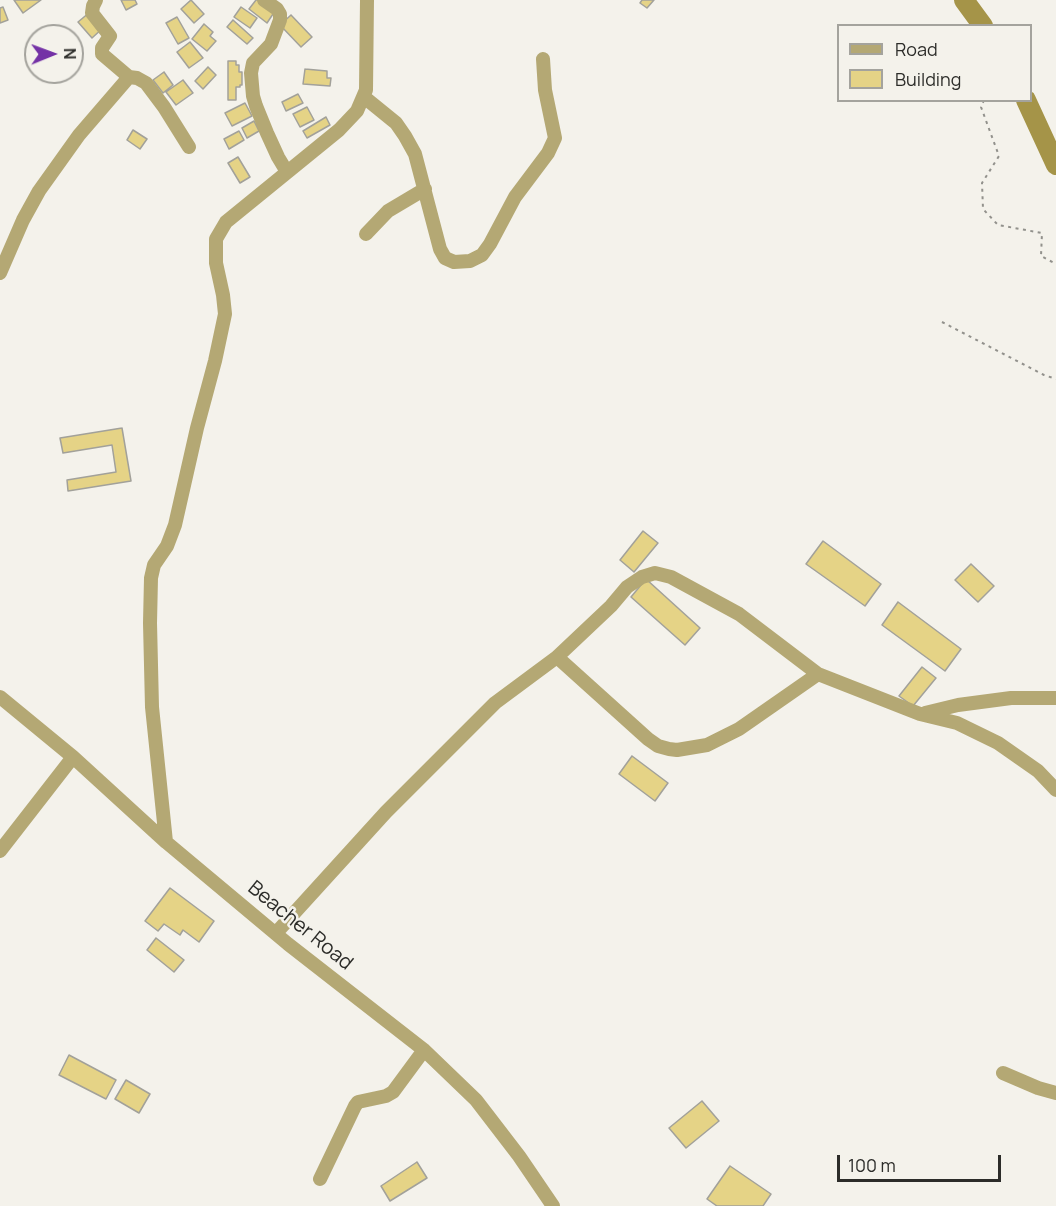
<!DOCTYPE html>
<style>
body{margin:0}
#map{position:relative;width:1056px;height:1206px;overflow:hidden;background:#f4f2eb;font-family:Manrope,sans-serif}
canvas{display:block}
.legend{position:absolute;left:837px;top:24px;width:195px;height:78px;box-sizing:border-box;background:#f4f2eb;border:2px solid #a4a39d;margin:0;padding:8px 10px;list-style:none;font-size:18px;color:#2c2c29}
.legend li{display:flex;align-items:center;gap:12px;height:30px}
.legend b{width:30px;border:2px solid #a4a39d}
.north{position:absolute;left:24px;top:24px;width:60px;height:60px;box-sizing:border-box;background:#f4f2eb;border:2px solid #a4a39d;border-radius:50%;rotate:89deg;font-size:16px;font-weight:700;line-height:24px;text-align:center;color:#2c2c29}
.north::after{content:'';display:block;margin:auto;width:21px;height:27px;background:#7432a6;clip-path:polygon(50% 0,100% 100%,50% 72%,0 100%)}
.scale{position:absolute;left:837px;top:1155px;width:164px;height:27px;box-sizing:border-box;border:3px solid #2c2c29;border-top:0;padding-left:8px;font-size:18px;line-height:21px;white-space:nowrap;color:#2c2c29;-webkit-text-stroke:4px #f4f2eb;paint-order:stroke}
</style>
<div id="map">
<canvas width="1056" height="1206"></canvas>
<ul class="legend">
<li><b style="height:8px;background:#b4a874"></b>Road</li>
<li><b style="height:16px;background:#e5d386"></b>Building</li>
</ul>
<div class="north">N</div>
<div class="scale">100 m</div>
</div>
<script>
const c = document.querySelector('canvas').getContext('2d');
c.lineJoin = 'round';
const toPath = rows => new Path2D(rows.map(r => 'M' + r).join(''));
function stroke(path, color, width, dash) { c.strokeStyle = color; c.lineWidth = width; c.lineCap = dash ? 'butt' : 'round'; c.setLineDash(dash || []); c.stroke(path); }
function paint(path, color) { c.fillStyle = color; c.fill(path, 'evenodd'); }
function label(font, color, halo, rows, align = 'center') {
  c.font = font + ' Manrope,sans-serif'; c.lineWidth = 5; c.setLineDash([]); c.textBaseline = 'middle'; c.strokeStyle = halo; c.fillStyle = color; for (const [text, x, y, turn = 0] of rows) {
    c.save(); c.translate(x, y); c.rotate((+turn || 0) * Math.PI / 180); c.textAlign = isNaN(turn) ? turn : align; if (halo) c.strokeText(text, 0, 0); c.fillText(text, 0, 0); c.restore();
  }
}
const river = toPath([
 [964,0,983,26],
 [1026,100,1056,165]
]);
const building = toPath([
 [14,0,41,0,23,13,14,0],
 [121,0,135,0,137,4,126,10,121,0],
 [191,0,204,14,194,23,181,9,191,0],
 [256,0,260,0,275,11,267,23,249,9,256,0],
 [642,0,654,0,647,8,640,3,642,0],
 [3,7,8,20,0,23,0,8,3,7],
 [241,7,257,18,250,28,234,17,241,7],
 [90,12,104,27,92,38,78,22,90,12],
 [291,15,312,37,301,47,280,25,291,15],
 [177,17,189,38,178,44,166,23,177,17],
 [233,20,253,38,247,44,227,27,233,20],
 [204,24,213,32,210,36,216,41,207,51,192,39,204,24],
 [190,42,203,58,189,68,177,52,190,42],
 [228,61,236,61,236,65,239,65,239,72,242,72,242,85,240,85,240,87,236,87,236,100,228,100,228,61],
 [208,67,216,75,203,89,195,81,208,67],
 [305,69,327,71,327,78,331,78,330,86,303,84,305,69],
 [164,72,173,85,163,93,153,80,164,72],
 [183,80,193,93,176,105,166,92,183,80],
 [298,94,303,103,286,111,282,102,298,94],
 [245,103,252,116,232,126,225,113,245,103],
 [307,107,314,120,300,127,293,114,307,107],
 [326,117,330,125,307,138,303,131,326,117],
 [254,121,259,131,247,138,242,128,254,121],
 [133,130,147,139,140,149,127,140,133,130],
 [239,131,244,140,229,149,224,139,239,131],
 [238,157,250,177,240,183,228,163,238,157],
 [122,428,131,481,68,491,67,480,116,472,112,445,63,453,60,438,122,428],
 [643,531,658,543,634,572,620,560,643,531],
 [823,541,881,584,865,606,806,564,823,541],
 [971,564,994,586,978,602,955,580,971,564],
 [646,579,700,628,685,645,631,597,646,579],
 [898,602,961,649,945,671,882,625,898,602],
 [922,667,936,678,913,706,899,696,922,667],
 [632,756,668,783,655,801,619,774,632,756],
 [170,888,214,921,199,942,183,930,180,935,164,924,158,931,145,921,170,888],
 [156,938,184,960,174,972,147,950,156,938],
 [69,1055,116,1080,106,1099,59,1075,69,1055],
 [126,1080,150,1094,139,1113,115,1099,126,1080],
 [702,1101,719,1121,686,1148,669,1128,702,1101],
 [417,1162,427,1178,390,1201,381,1186,417,1162],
 [730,1166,771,1194,763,1206,717,1206,707,1199,730,1166]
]);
const path = toPath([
 [984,100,981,107,999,156,982,183,983,209,998,225,1042,233,1041,256,1056,264],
 [942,322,1044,375,1056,379]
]);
const minor = toPath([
 [264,0,277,9,280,14,280,20,271,44,253,63,251,73,253,96,256,106,267,133,278,157,287,172],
 [129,77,137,78,146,83,164,107,189,147],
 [364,97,396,123,405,136,415,154,440,249,445,258,454,262,470,261,482,255,490,244,515,197,548,153,555,138,545,90,543,59],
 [366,234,388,211,425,189],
 [0,273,23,220,39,191,79,135,129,77,102,54,102,48,110,36,92,13,93,6,96,0],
 [557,657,648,739,658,746,669,749,677,750,707,745,739,729,818,674],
 [0,697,73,757,166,842,288,944,424,1050,476,1100,519,1156,553,1206],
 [925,713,958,705,1011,698,1056,698],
 [166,842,152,707,150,623,151,578,154,565,167,546,175,525,197,428,215,361,225,314,223,295,216,263,216,239,226,222,339,130,357,111,366,90,367,0],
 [0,851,73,757],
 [276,933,386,812,495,703,557,657,611,606,627,587,642,577,655,573,671,577,739,614,818,674,920,714,957,723,998,743,1038,771,1056,790],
 [1003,1073,1038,1088,1056,1093],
 [320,1179,355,1106,358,1102,386,1096,393,1092,424,1050]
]);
const streetNames = [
 ["Beacher Road",300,926,39]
];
stroke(river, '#a59448', 20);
paint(building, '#e5d386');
stroke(building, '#a2a19a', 1.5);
stroke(path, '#92918c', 2, [3, 4.5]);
stroke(minor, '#b4a874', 14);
label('20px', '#2c2c29', '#f4f2eb', streetNames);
</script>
